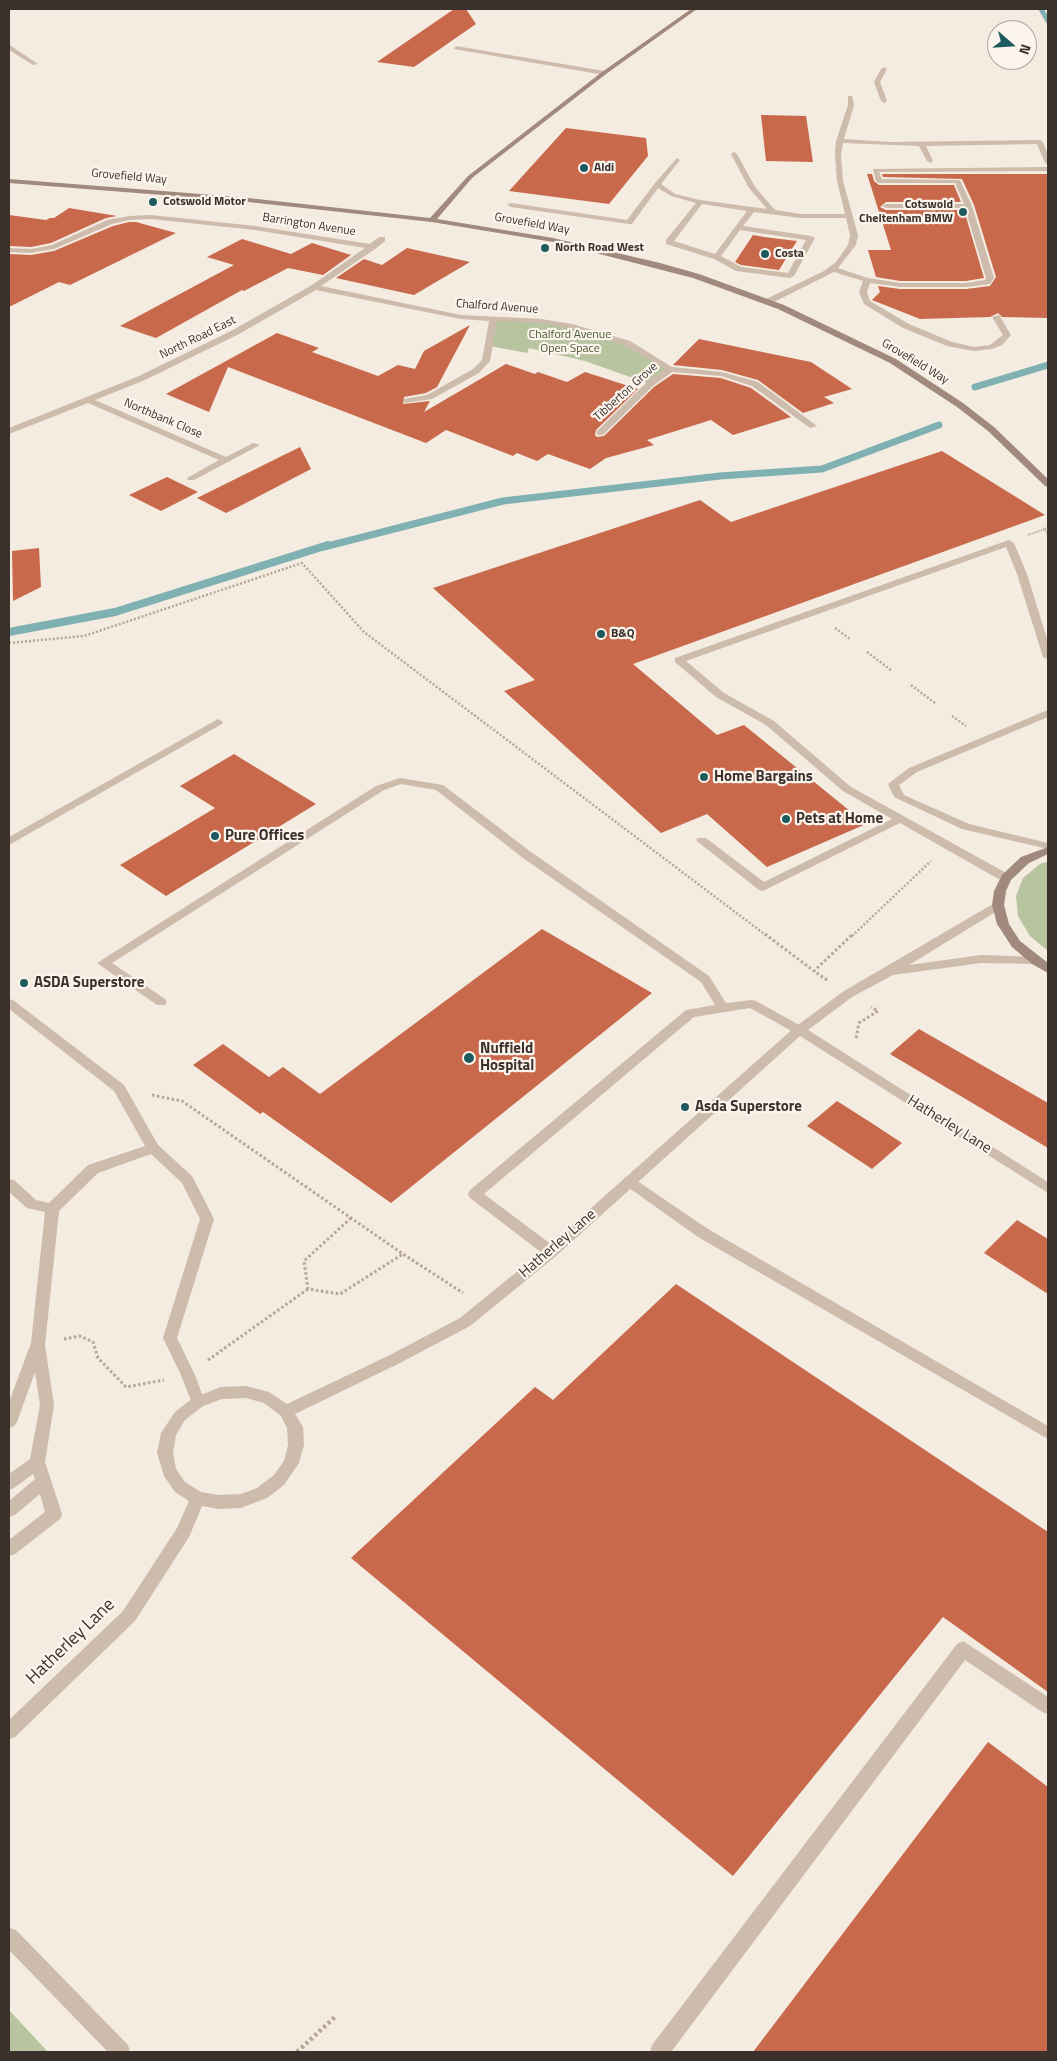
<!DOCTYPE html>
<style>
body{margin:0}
#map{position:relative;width:1057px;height:2061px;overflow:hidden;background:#f4ebe1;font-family:"Titillium Web",sans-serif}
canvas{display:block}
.frame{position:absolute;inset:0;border:10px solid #3b302b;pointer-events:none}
.north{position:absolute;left:987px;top:20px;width:50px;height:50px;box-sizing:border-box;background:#fbf5ee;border:1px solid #aea6a0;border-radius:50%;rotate:109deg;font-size:14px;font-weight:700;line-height:20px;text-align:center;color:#3b302b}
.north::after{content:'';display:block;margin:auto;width:18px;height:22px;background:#1f5a5e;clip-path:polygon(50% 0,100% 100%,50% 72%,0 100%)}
</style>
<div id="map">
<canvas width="1057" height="2061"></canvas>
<div class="frame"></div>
<div class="north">N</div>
</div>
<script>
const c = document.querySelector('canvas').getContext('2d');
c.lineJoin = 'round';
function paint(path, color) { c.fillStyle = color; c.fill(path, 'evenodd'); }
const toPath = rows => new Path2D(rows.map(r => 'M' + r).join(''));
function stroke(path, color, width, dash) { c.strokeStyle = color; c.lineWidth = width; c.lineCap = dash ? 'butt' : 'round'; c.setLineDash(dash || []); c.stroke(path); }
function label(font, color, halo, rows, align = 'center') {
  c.font = font + ' "Titillium Web",sans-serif'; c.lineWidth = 4.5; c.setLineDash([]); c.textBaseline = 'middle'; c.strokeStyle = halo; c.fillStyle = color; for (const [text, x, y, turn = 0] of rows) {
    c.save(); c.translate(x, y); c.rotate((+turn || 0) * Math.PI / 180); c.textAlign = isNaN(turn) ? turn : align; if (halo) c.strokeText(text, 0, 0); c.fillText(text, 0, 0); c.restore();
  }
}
const green = toPath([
 [493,320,541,321,608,337,670,369,650,384,585,361,529,348,527,353,490,346],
 [1048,861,1048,951,1030,936,1018,916,1016,896,1023,878,1040,864],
 [9,2010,48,2052,9,2052]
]);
const streamFar2 = toPath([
 [1041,9,1048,21]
]);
const streamFar1 = toPath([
 [975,387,1048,365],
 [324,547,503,501,720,476,822,469,939,425]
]);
const stream = toPath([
 [9,632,115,612,328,545]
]);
const building = toPath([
 [454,9,466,9,476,24,414,67,377,62],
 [761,115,806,116,813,162,766,161],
 [566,128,646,138,648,156,609,204,509,191],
 [867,174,872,174,874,181,879,185,954,185,961,202,886,202,880,207,886,210,964,210,984,278,966,281,900,281,876,277,868,250,891,250],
 [882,174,1048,174,1048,318,1002,317,998,313,990,317,920,319,872,300,880,292,878,286,900,289,966,289,990,286,996,277,974,205,962,179,883,177],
 [69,208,117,216,106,218,51,243,31,247,9,246,9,215,46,220,50,218,54,218],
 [129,222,136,222,176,233,70,285,59,282,9,307,9,254,31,255,54,251,113,226],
 [753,235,764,237,797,241,779,270,741,265,735,262],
 [242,239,291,254,312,243,351,255,323,275,288,268,244,291,242,290,156,338,120,326,234,265,207,257],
 [407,248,470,262,414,295,336,278,364,259,382,265],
 [470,325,437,387,426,393,404,397,403,404,430,401,424,412,506,364,535,374,538,372,567,382,585,372,638,389,596,430,595,435,597,437,604,436,654,387,673,374,721,378,751,388,791,417,733,435,711,420,647,440,654,445,606,458,590,469,548,454,537,461,517,453,513,456,446,430,426,443,228,367,209,412,166,394,277,333,319,348,312,352,378,376,398,365,415,369,424,351],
 [699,339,811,362,852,389,824,397,834,403,803,413,758,380,722,370,673,365],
 [300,447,311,469,244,504,226,513,197,498],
 [942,451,1045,515,633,664,717,735,744,725,866,824,767,867,707,814,661,833,504,691,535,680,433,588,700,500,731,522],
 [167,477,198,492,161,511,129,495],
 [39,548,41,587,13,601,12,551],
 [234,754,316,804,166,896,120,865,215,808,180,786],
 [542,929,652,993,391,1203,263,1112,260,1114,193,1065,223,1044,269,1077,283,1067,320,1094],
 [919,1029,1048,1103,1048,1148,890,1054],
 [837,1101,870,1122,902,1143,872,1169,807,1126],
 [1017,1220,1048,1239,1048,1294,984,1253],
 [676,1284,1048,1532,1048,1692,943,1617,733,1876,351,1558,535,1387,553,1400],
 [988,1742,1048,1787,1048,2052,753,2052]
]);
const pathFar3 = toPath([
 [1044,528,1048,535],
 [1028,535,1048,528]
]);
const pathFar2 = toPath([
 [835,628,850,639],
 [9,643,84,636,302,563,364,632,767,936],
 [867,652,891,670],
 [911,685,935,703],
 [952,716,966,726],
 [852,936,931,861]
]);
const pathFar1 = toPath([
 [765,934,814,971],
 [827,980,814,971,853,934],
 [856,1038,859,1023,878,1011,871,1007],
 [152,1095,182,1101,403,1254,463,1293],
 [351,1218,304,1261,308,1289,340,1294,403,1254],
 [64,1339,80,1336,93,1342,98,1358,126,1387,164,1380],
 [208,1360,308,1289]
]);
const path = toPath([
 [297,2052,336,2016]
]);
const lane = toPath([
 [9,45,11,46,38,64,33,65,9,50,9,45],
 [456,46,604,71,607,73,604,75,454,49,456,46],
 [884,67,887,69,880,82,887,101,884,103,881,101,874,82,881,69,884,67],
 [848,96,852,96,854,105,844,139,890,142,1040,140,1043,142,1048,155,1048,165,1045,163,1037,144,926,146,933,161,930,163,927,161,919,146,843,143,841,154,843,181,858,235,856,245,838,268,868,278,900,283,966,283,985,280,986,278,965,208,886,208,882,206,886,204,964,204,955,183,879,183,876,181,873,169,1048,167,1048,171,879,172,882,179,960,180,972,206,994,278,990,284,966,287,900,287,870,283,867,292,870,301,909,324,952,342,974,347,990,345,1003,335,992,317,999,315,1011,335,1002,345,992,349,974,351,947,346,903,328,864,304,859,292,863,281,834,272,770,304,764,304,764,300,824,271,836,262,848,245,850,235,846,218,801,218,754,212,743,226,811,236,815,238,794,276,790,278,736,271,714,259,666,244,666,240,696,203,671,196,658,188,632,224,629,224,511,207,507,205,511,203,627,220,655,183,677,158,680,160,661,184,675,194,700,200,767,209,749,188,731,154,734,152,737,154,755,187,775,210,801,214,845,214,837,181,835,154,836,141,848,105,848,96],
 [702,204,747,211,715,254,674,241,702,204],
 [740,230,806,240,788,273,741,267,721,256,740,230],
 [1009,540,1014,543,1027,574,1048,642,1048,660,1043,657,1017,574,1006,547,686,661,724,693,774,721,851,787,1010,875,1012,878,1010,881,1002,881,900,823,763,891,759,890,698,842,696,840,698,838,706,838,764,882,892,819,843,791,766,725,716,697,675,662,675,658,1009,540],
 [1048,710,1048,717,917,772,899,785,904,795,969,824,1048,843,1048,849,962,829,894,797,888,784,909,768,1048,710],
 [218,719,223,722,222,724,9,845,9,837,218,719],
 [400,778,443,785,531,852,709,976,726,1003,752,1000,756,1001,803,1027,805,1030,803,1033,795,1033,750,1008,694,1017,484,1194,556,1248,558,1252,556,1256,551,1257,546,1256,470,1198,468,1194,470,1190,686,1010,715,1005,701,982,523,858,436,790,401,784,384,790,112,963,165,999,167,1002,165,1005,157,1005,97,963,376,786,400,778],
 [9,999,13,1000,124,1085,158,1145,192,1176,214,1219,177,1338,195,1375,205,1402,203,1406,198,1408,193,1406,181,1375,163,1338,200,1219,182,1183,151,1154,98,1173,59,1211,45,1345,54,1405,45,1462,62,1514,60,1519,15,1554,9,1556,9,1540,45,1512,40,1494,15,1515,9,1517,9,1501,35,1479,33,1474,14,1488,9,1490,9,1474,30,1459,40,1405,35,1372,17,1422,14,1426,9,1428,9,1402,31,1343,45,1212,27,1208,9,1192,9,1179,14,1180,36,1200,49,1203,88,1165,145,1146,114,1091,9,1009,9,999],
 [630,1176,708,1229,1048,1426,1048,1439,698,1237,625,1185,623,1181,625,1177,630,1176],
 [963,1641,1048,1697,1048,1714,1042,1712,965,1660,671,2052,650,2052,652,2045,957,1644,963,1641],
 [9,1928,16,1930,128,2045,130,2052,108,2052,9,1950,9,1928]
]);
const street = toPath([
 [151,215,255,226,370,244,379,237,385,237,385,241,375,249,321,286,461,315,541,319,572,324,630,341,672,367,722,372,758,382,817,426,810,428,752,386,721,376,672,372,653,386,603,435,597,435,597,431,647,382,665,369,624,345,568,328,541,323,497,321,490,361,479,373,432,399,404,403,404,399,427,395,473,369,482,360,489,321,461,319,316,290,239,334,145,380,95,400,226,457,253,443,260,445,194,480,188,480,187,478,219,460,88,403,9,434,9,428,139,376,233,330,312,285,365,248,255,230,151,219,129,220,112,224,54,249,31,253,9,252,9,248,31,249,52,245,107,220,129,216,151,215],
 [998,901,1004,905,1002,908,909,965,981,955,1036,957,1042,961,1040,964,981,963,893,975,852,997,808,1030,1048,1182,1048,1193,800,1036,556,1256,470,1326,400,1363,295,1414,303,1427,304,1445,299,1463,284,1485,267,1498,241,1508,219,1509,202,1506,189,1537,135,1621,15,1737,9,1739,9,1720,123,1611,177,1528,189,1501,175,1492,164,1476,157,1453,161,1433,175,1412,193,1398,221,1387,246,1386,269,1392,287,1404,390,1355,460,1318,546,1248,795,1027,844,991,998,901],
 [246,1398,264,1403,281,1416,287,1428,288,1445,284,1461,274,1475,257,1488,241,1494,219,1495,201,1492,185,1482,176,1469,173,1453,176,1435,185,1420,203,1406,222,1399,246,1398]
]);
const secondary = toPath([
 [691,9,697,9,606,74,472,178,437,219,553,238,660,263,699,274,784,305,896,359,963,403,994,427,1048,479,1048,487,1045,486,988,431,957,407,890,363,778,309,693,278,553,242,432,222,239,201,9,183,9,179,239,197,430,218,468,176,602,72,691,9],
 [1048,847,1048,854,1029,863,1011,880,1006,891,1004,905,1009,924,1020,941,1048,963,1048,973,1032,964,1012,947,997,924,992,905,994,891,1002,875,1021,857,1048,847]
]);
const markers = [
 [584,168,5,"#1f5a5e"],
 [153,202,5,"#1f5a5e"],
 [963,212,5,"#1f5a5e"],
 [545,248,5,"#1f5a5e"],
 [765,254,5,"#1f5a5e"],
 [601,634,5,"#1f5a5e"],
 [704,777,5,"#1f5a5e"],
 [786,819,5,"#1f5a5e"],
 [215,836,5,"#1f5a5e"],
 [24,983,5,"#1f5a5e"],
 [469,1058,6,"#1f5a5e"],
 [685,1107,5,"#1f5a5e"]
];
const farPoinames = [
 ["Aldi",594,168],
 ["Cotswold Motor",163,202],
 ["Cotswold",953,205,"right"],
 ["Cheltenham BMW",953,219,"right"],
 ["North Road West",555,248],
 ["Costa",775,254],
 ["B&Q",611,634]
];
const farStreetnames = [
 ["Grovefield Way",129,177,5],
 ["Grovefield Way",532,224,10],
 ["Barrington Avenue",309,225,9],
 ["Chalford Avenue",497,307,4],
 ["North Road East",198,338,-26],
 ["Grovefield Way",915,362,31],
 ["Tibberton Grove",626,392,-42],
 ["Northbank Close",163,419,23]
];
const farParknames = [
 ["Chalford Avenue",570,335],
 ["Open Space",570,349]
];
const poiNames = [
 ["Home Bargains",714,777],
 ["Pets at Home",796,819],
 ["Pure Offices",225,836],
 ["ASDA Superstore",34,983],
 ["Nuffield",480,1049],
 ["Hospital",480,1066],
 ["Asda Superstore",695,1107]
];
const streetNames = [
 ["Hatherley Lane",949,1125,32],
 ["Hatherley Lane",558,1244,-41]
];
const nearStreetnames = [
 ["Hatherley Lane",71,1642,-44]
];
paint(green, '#b8c4a0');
stroke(streamFar2, '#7fb0b2', 5);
stroke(streamFar1, '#7fb0b2', 7);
stroke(stream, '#7fb0b2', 8);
paint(building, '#c8694b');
stroke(pathFar3, '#b9a596', 2, [1, 1]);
stroke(pathFar2, '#b9a596', 2.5, [2, 2]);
stroke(pathFar1, '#b9a596', 3, [2.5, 2.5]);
stroke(path, '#b9a596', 4.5, [3, 3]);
paint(lane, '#cdbbac');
paint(street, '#cdbbac');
paint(secondary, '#a18a7d');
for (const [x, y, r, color] of markers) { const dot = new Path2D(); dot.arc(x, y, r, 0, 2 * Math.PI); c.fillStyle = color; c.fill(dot); stroke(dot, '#fbf5ee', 2); }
label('bold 12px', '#3b302b', '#fbf5ee', farPoinames, 'left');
label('12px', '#3b302b', '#fbf5ee', farStreetnames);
label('12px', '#4a5a2e', '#fbf5ee', farParknames);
label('bold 15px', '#3b302b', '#fbf5ee', poiNames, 'left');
label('15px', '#3b302b', '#fbf5ee', streetNames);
label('18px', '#3b302b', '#fbf5ee', nearStreetnames);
</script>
